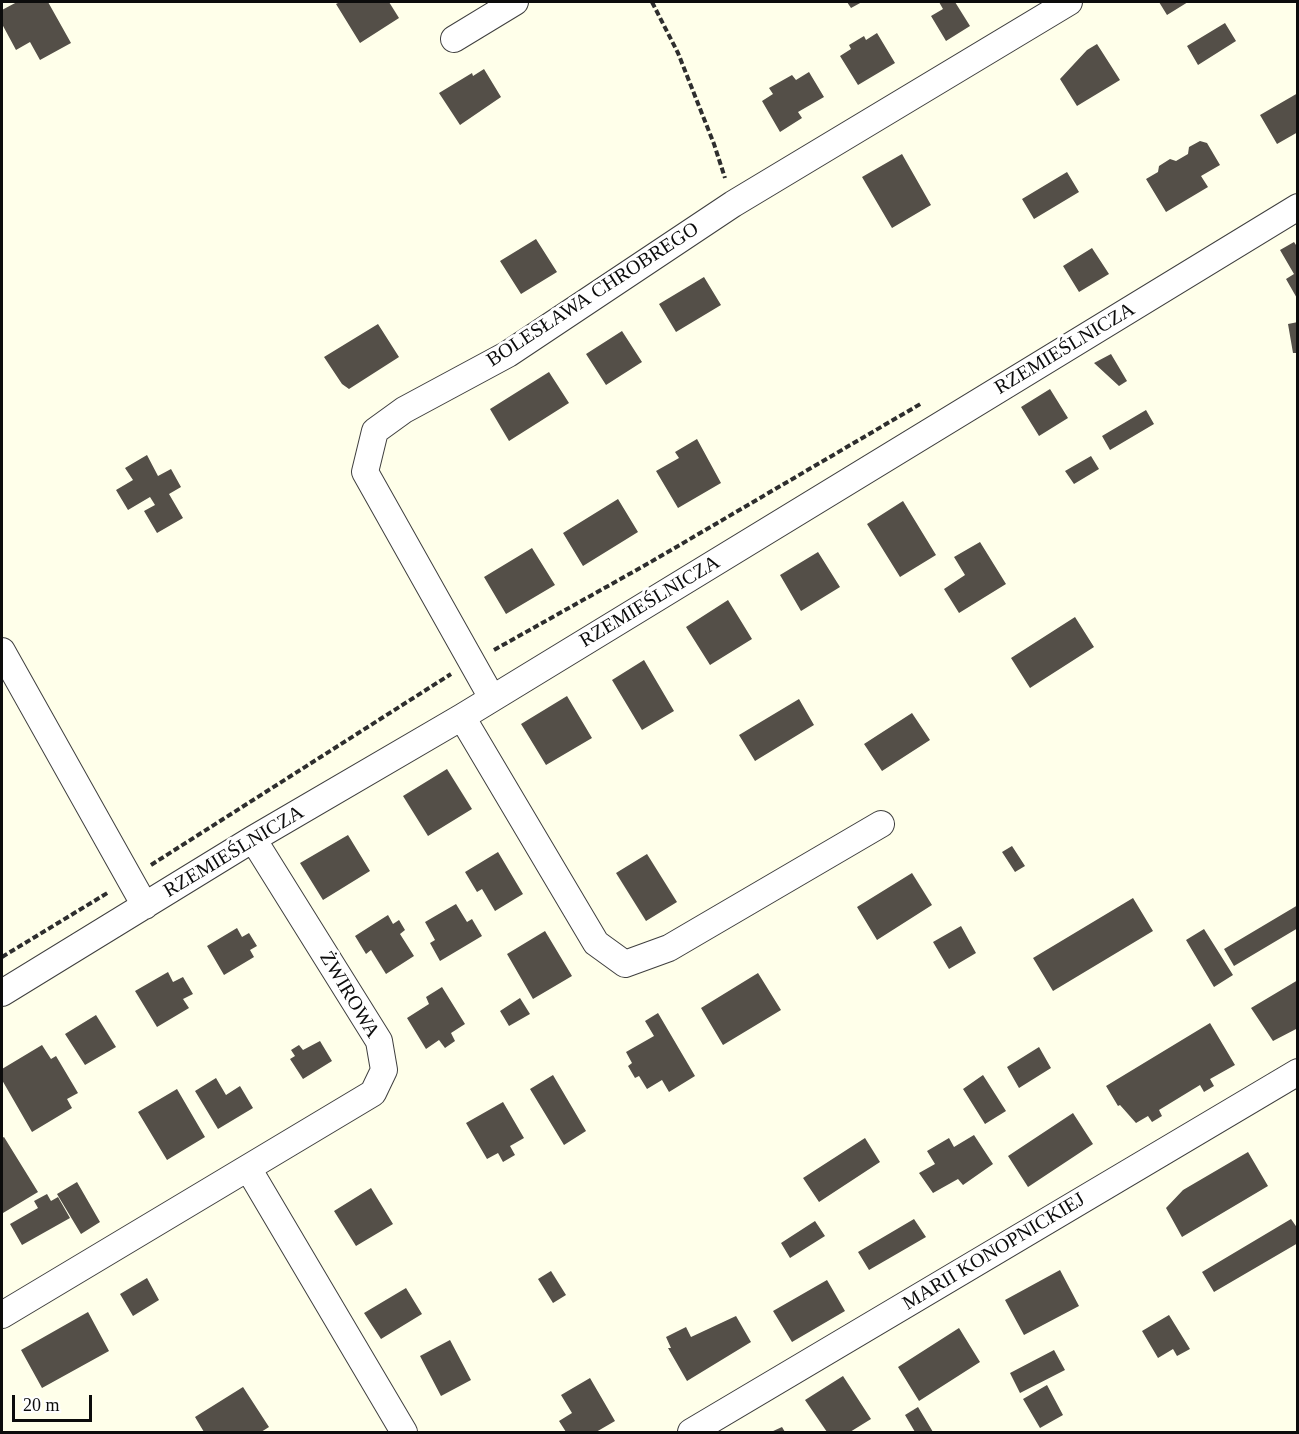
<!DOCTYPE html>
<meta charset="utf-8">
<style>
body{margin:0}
#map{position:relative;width:1299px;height:1434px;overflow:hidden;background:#ffffea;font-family:"Times New Roman",serif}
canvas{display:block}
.frame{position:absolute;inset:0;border:3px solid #0c0c0c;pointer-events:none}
.scale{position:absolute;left:12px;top:1395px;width:80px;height:27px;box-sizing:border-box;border:3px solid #0c0c0c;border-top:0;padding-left:8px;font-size:18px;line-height:21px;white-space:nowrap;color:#0c0c0c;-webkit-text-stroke:4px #fff;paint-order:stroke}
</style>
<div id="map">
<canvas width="1299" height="1434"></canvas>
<div class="frame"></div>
<div class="scale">20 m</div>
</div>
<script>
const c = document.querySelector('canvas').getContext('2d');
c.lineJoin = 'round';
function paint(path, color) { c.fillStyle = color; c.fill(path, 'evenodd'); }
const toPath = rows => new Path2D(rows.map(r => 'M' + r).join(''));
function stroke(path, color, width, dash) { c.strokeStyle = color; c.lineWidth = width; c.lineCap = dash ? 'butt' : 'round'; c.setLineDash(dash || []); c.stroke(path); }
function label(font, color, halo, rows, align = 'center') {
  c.font = font + ' "Times New Roman",serif'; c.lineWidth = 6; c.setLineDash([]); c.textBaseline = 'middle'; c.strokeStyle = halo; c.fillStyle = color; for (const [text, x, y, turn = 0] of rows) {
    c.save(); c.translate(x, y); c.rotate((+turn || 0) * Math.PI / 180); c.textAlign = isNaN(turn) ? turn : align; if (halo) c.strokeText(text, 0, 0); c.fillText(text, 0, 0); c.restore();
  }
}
const building = toPath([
 [17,2,48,2,71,43,40,60,30,42,16,50,2,24,2,10],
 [340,2,389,2,399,18,360,43,336,4],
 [847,2,862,2,851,8],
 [939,2,955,2,970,26,946,41,931,16,943,9],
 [1159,2,1188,2,1167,15],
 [1225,23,1236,41,1198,65,1187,46],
 [877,33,895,63,858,85,840,56,851,49,849,45,864,36,866,40],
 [1097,44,1120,80,1077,106,1060,79,1087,50],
 [484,69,501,97,460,125,439,93,472,73,473,76],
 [809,72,824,97,798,112,802,118,780,132,762,101,773,94,769,88,792,75,796,80],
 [1298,93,1298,132,1277,144,1260,115],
 [1200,141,1207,143,1220,165,1201,176,1208,187,1166,212,1146,179,1158,172,1159,166,1170,159,1176,161,1188,154,1189,147],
 [902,154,931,205,892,228,862,177],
 [1067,172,1079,192,1034,219,1022,199],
 [536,239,557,272,521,294,500,261],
 [1294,242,1298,248,1298,300,1286,279,1294,274,1280,250],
 [1092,248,1109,274,1079,292,1063,266],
 [704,277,721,305,676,332,659,304],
 [1298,322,1298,353,1293,353,1288,324],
 [378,324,399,357,349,389,342,384,324,357],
 [622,331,642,362,606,385,586,354],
 [1111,354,1127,381,1119,386,1094,363],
 [549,372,569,403,509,441,490,409],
 [1050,389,1068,418,1039,436,1021,407],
 [1146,410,1154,424,1110,450,1102,436],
 [697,439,721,483,678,508,656,471,679,458,675,452],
 [147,455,158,476,171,469,181,487,169,494,183,518,157,533,144,511,155,505,150,497,128,510,116,490,133,480,125,468],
 [1091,456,1099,469,1074,484,1065,471],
 [618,499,638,532,583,566,563,533],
 [903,501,936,555,900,577,867,524],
 [980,542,1006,584,959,613,944,589,965,575,954,557],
 [532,548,555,585,506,614,484,577],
 [818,552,840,587,801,611,780,575],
 [728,600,752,639,710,665,686,627],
 [1075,617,1094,647,1030,688,1011,658],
 [644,660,674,711,642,730,612,680],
 [567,696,592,738,546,765,521,724],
 [799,699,814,725,755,761,739,735],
 [912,713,930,740,882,771,864,744],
 [447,769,472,809,428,836,403,796],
 [348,835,370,871,323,900,300,863],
 [1012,846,1025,866,1015,872,1002,852],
 [498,852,523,894,495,911,482,889,477,892,465,872],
 [647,854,677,902,646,921,616,873],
 [912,873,932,905,877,940,857,907],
 [1133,898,1153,931,1053,991,1033,958],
 [456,904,467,922,472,919,482,936,440,961,430,943,435,940,425,922],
 [1298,905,1298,928,1234,966,1224,949],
 [388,915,393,924,399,920,405,930,400,934,414,956,386,974,371,950,366,954,355,936],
 [961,926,976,953,949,969,933,942],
 [237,928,242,937,249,933,257,946,250,950,254,957,224,975,207,946],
 [1204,929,1233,975,1214,987,1186,940],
 [545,931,572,976,533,999,507,954],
 [168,972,173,982,183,977,193,994,183,999,189,1008,157,1027,135,991],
 [758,973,781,1010,723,1045,701,1008],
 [1298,980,1298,1028,1273,1041,1251,1008],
 [442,987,465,1024,451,1033,455,1041,445,1048,439,1040,426,1049,407,1018,429,1004,426,997],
 [520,998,530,1014,509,1026,500,1011],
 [658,1013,695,1076,669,1092,662,1080,647,1089,639,1076,635,1078,628,1066,632,1063,626,1052,654,1036,645,1021],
 [96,1015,116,1047,85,1065,65,1034],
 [1210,1023,1235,1065,1210,1079,1214,1086,1204,1092,1200,1085,1159,1110,1162,1116,1152,1122,1148,1116,1136,1123,1120,1105,1118,1106,1106,1086],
 [320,1041,332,1061,303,1079,290,1059,295,1056,291,1050,299,1045,303,1050],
 [42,1045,51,1059,56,1056,78,1093,67,1099,72,1108,32,1132,2,1080,2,1069],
 [1039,1047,1051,1068,1019,1088,1007,1067],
 [553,1075,586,1131,564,1145,530,1089],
 [983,1075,1006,1111,985,1124,963,1089],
 [216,1078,226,1095,240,1086,253,1108,218,1129,195,1091],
 [177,1089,205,1137,167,1160,138,1112],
 [503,1102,524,1138,510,1146,515,1155,503,1162,498,1153,487,1159,466,1123],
 [1073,1113,1093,1144,1028,1187,1008,1156],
 [974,1135,993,1164,963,1185,958,1179,933,1193,919,1173,935,1164,927,1151,949,1138,954,1147],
 [4,1137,38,1192,3,1213,2,1138],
 [865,1138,880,1162,819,1202,803,1178],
 [1248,1152,1268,1186,1182,1237,1166,1208,1183,1190],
 [77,1182,100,1222,81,1234,57,1194],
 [371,1188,393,1224,356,1246,334,1211],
 [47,1194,51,1201,58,1197,70,1218,22,1245,10,1224,38,1208,34,1201],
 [914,1219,926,1237,869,1270,858,1252],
 [1291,1219,1298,1229,1298,1243,1214,1292,1202,1272],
 [815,1221,825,1236,790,1258,781,1243],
 [1060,1270,1079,1306,1024,1335,1005,1300],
 [551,1271,566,1295,553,1303,538,1279],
 [147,1278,159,1300,133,1316,120,1294],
 [827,1280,845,1311,792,1342,773,1311],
 [406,1288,422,1314,381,1339,364,1313],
 [88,1312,109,1351,42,1388,21,1350],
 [1169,1315,1190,1349,1177,1356,1173,1349,1158,1358,1142,1331],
 [736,1316,751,1342,687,1381,668,1348,671,1348,666,1337,686,1327,691,1337],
 [959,1328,980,1362,919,1401,898,1367],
 [450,1340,471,1380,441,1396,420,1356],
 [1054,1350,1065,1370,1020,1393,1010,1373],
 [843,1376,871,1419,850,1432,827,1432,805,1400],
 [590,1378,615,1421,596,1432,566,1432,559,1421,572,1413,561,1395],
 [1047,1385,1063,1415,1040,1428,1023,1399],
 [243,1387,269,1427,261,1432,204,1432,195,1417],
 [918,1407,933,1432,915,1432,905,1415],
 [782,1427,785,1432,771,1432]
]);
const path = toPath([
 [652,2,678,53,714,144,725,178],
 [494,650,649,563,922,403],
 [151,865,451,674],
 [2,957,109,892]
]);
const minor = toPath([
 [454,39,515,2],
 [2,651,145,906],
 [492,698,365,472,375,431,404,410,508,354,733,204,1069,2],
 [462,717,596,943,625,964,669,948,881,824],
 [2,993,253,839,462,717,1298,207],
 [248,1168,404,1432],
 [2,1315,373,1093,384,1070,379,1041,253,839],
 [691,1432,1298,1072]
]);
const streetNames = [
 ["BOLESŁAWA CHROBREGO",593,295,-33],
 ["RZEMIEŚLNICZA",1065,349,-31],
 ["RZEMIEŚLNICZA",650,602,-31],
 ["RZEMIEŚLNICZA",234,852,-31],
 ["ŻWIROWA",349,995,59],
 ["MARII KONOPNICKIEJ",994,1252,-31]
];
paint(building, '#544f48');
stroke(minor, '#3f3f3f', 28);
stroke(path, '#2e2e2e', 4, [6, 3]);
stroke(minor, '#fff', 26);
label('20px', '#0c0c0c', '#fff', streetNames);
</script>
